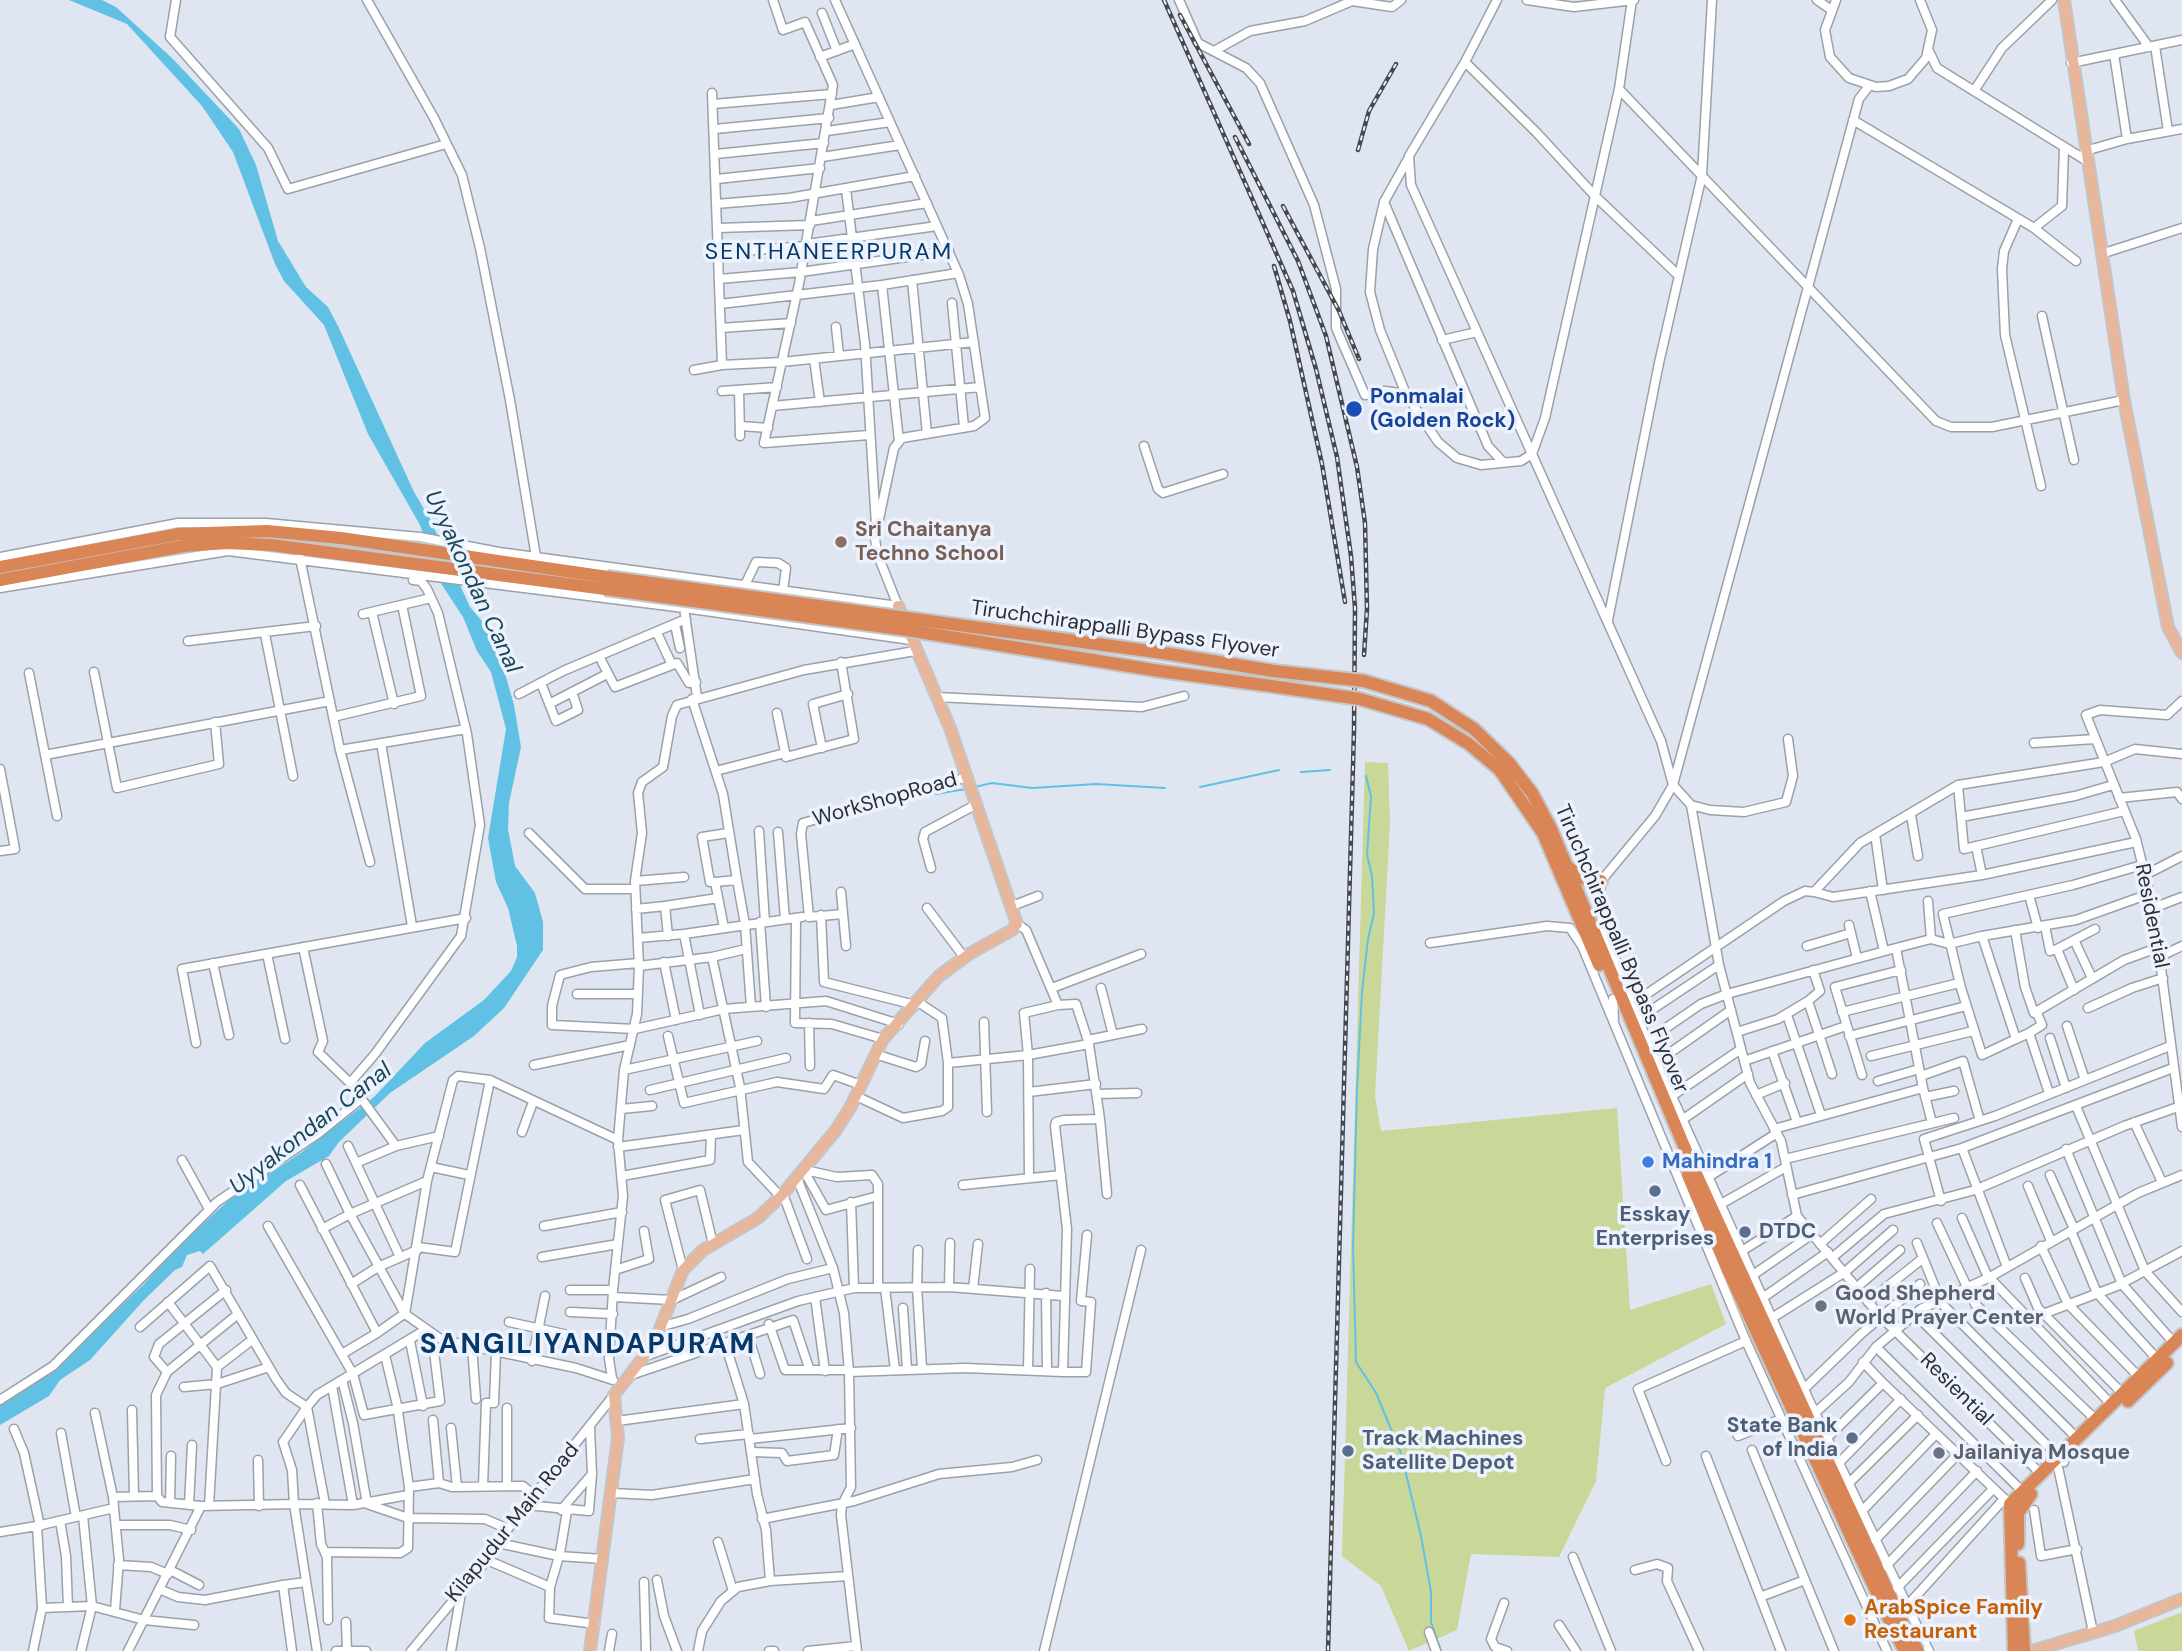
<!DOCTYPE html>
<style>
body{margin:0}
canvas{display:block;background:#dfe6f1}
</style>
<canvas width="2182" height="1651"></canvas>
<script>
const c = document.querySelector('canvas').getContext('2d');
c.lineJoin = 'round';
function paint(path, color) { c.fillStyle = color; c.fill(path, 'evenodd'); }
const toPath = rows => new Path2D(rows.map(r => 'M' + r).join(''));
function stroke(path, color, width, dash) { c.strokeStyle = color; c.lineWidth = width; c.lineCap = dash ? 'butt' : 'round'; c.setLineDash(dash || []); c.stroke(path); }
function label(font, color, halo, rows, align = 'center') {
  c.font = font + ' "DM Sans",sans-serif'; c.lineWidth = 7; c.setLineDash([]); c.textBaseline = 'middle'; c.strokeStyle = halo; c.fillStyle = color; for (const [text, x, y, turn = 0] of rows) {
    c.save(); c.translate(x, y); c.rotate((+turn || 0) * Math.PI / 180); c.textAlign = isNaN(turn) ? turn : align; if (halo) c.strokeText(text, 0, 0); c.fillText(text, 0, 0); c.restore();
  }
}
const green = toPath([
 [1365,762,1388,763,1390,823,1375,1096,1381,1131,1617,1108,1630,1310,1711,1284,1726,1324,1605,1388,1596,1481,1559,1557,1471,1554,1457,1630,1409,1651,1381,1586,1342,1556],
 [2182,1612,2182,1651,2138,1651,2134,1631]
]);
const water = toPath([
 [69,0,102,0,116,7,173,59,239,129,256,165,278,241,306,287,328,307,339,328,414,492,430,519,470,607,488,628,504,670,514,705,521,747,509,803,508,829,515,866,535,893,543,922,543,950,504,1008,474,1036,390,1093,339,1142,329,1156,286,1181,203,1254,200,1251,187,1255,182,1267,175,1270,144,1300,90,1360,60,1380,49,1396,0,1425,0,1404,47,1376,144,1284,171,1253,229,1200,302,1152,374,1097,425,1043,484,1000,511,971,517,957,517,946,508,908,496,882,488,838,506,729,491,672,477,651,463,617,440,582,420,525,368,434,324,325,284,281,275,264,233,152,202,106,127,24]
]);
const stream = toPath([
 [1301,772,1330,770],
 [1366,776,1371,796,1367,855,1372,876,1374,913,1368,939,1362,992,1357,1089,1353,1246,1356,1362,1376,1393,1401,1453,1421,1536,1431,1592,1431,1622,1441,1651],
 [975,787,992,783,1032,788,1096,784,1165,788],
 [1200,787,1279,770],
 [936,794,966,789]
]);
const minor = toPath([
 [176,0,170,37,268,148,288,189,446,144],
 [367,0,434,118,462,175,480,248,510,400,536,557],
 [773,0,783,30,805,22,833,85,799,284,764,443,869,435],
 [1179,0,1198,43,1246,68,1260,83,1314,205,1336,289,1336,328,1365,395,1385,391,1406,394,1438,442,1457,458,1481,465,1521,461,1532,454,1545,418,1619,89,1632,0],
 [1497,0,1465,62,1409,156,1411,185,1661,741,1673,785,1691,805,1710,810,1744,812,1786,802,1793,776,1788,739],
 [1527,0,1574,7,1634,0],
 [1817,0,1830,9],
 [1836,0,1825,30,1830,57,1849,78,1876,87,1889,86,1908,79,1926,58,1932,30,1920,0],
 [2115,0,2149,47],
 [822,13,837,51],
 [2155,46,2168,131],
 [1214,51,1250,31,1305,21,1352,1,1392,7,1401,0],
 [1929,51,1937,68,2087,161],
 [2114,54,2127,139],
 [820,57,855,44],
 [1465,62,1536,132,1595,196,1678,275],
 [2071,63,2182,40],
 [1869,86,1859,99,1673,785,1655,816,1601,881,1600,899,1602,924,1647,1041,1808,1398,1929,1651],
 [1619,89,1936,421,1951,427,1992,427,2124,400],
 [1974,91,2002,48,2052,0],
 [712,93,722,365],
 [713,104,832,94],
 [831,105,879,97],
 [1853,120,2034,228,2076,261],
 [715,129,829,118],
 [827,131,890,122],
 [2085,151,2127,139,2182,129],
 [716,154,824,143],
 [822,157,900,145],
 [717,179,820,168],
 [846,189,865,344,876,525],
 [1384,202,1488,446,1503,462],
 [716,204,789,198,915,176],
 [2018,219,2004,251,2002,269,2005,335,2041,486],
 [811,221,927,203],
 [718,228,810,225],
 [2034,228,2062,206,2064,148],
 [807,244,937,226],
 [718,253,806,246],
 [2101,254,2182,228],
 [719,279,801,272,949,251],
 [912,280,927,434],
 [952,303,964,427],
 [720,304,882,285],
 [2042,316,2074,460],
 [836,327,839,355],
 [721,328,791,323],
 [1442,340,1477,332],
 [814,359,820,402],
 [694,370,722,365,782,362,974,342],
 [739,390,740,436],
 [722,391,777,387],
 [1406,394,1380,330,1370,292,1373,249,1384,202,1408,159],
 [772,406,980,387],
 [741,426,768,428],
 [899,441,882,285,958,273],
 [1144,446,1158,489,1163,493,1223,474],
 [0,557,178,523,266,523,420,537,499,552,898,606,877,553,875,538,894,448,902,438,974,426,985,418,968,304,959,275,835,0],
 [300,558,340,750,466,729],
 [413,580,421,581,427,589,438,613,467,734,480,825,461,936,375,1054,350,1083,396,1146,439,1136],
 [745,585,756,562,778,563,786,568,783,591],
 [0,588,228,551,684,608,911,640],
 [684,608,697,697],
 [372,612,394,704],
 [363,614,431,598],
 [1608,620,1659,363,1702,175,1712,0],
 [675,625,680,648],
 [657,633,672,665],
 [265,634,293,776],
 [188,641,316,626],
 [599,656,615,687,677,663,689,683,696,682],
 [94,672,117,788,219,764,215,722],
 [29,673,57,816],
 [541,683,556,721,578,710,572,692],
 [519,694,563,671,686,619],
 [936,697,1142,707,1184,696],
 [692,699,723,794,737,880,715,882],
 [2182,701,2167,715,2100,710,2086,715,2136,839,2153,908,2182,1127],
 [549,704,607,674],
 [777,713,786,757,854,739,841,662],
 [333,717,421,696,402,605],
 [381,743,412,926],
 [2034,743,2095,739],
 [822,748,813,704,848,694],
 [340,750,370,862],
 [45,755,330,701],
 [0,769,15,849,0,851],
 [716,771,785,753],
 [1958,785,1964,849,2124,811],
 [2119,798,2177,792,2182,799],
 [1691,805,1719,965,1750,1083,1781,1141,1797,1216,1880,1316,2040,1473],
 [1911,815,1918,856],
 [1961,817,2075,796,2113,785],
 [759,831,765,922],
 [778,832,785,919],
 [529,833,585,889,635,889],
 [1875,834,1883,890],
 [1976,846,1982,875],
 [2142,865,2073,885,1943,914,1961,988,1982,1055,2016,1039,1982,936,2076,920,2149,894],
 [931,868,923,839,925,832,977,804],
 [2145,875,2182,856],
 [737,880,745,924,751,1007],
 [635,881,684,877],
 [1870,891,1884,951],
 [841,892,846,946],
 [1814,892,1833,897,1982,875,2136,842],
 [2029,895,2038,928],
 [665,906,718,898],
 [1012,906,1038,896],
 [927,908,964,957],
 [2153,908,2182,897],
 [636,909,665,906,668,936],
 [843,914,809,917,801,834,803,823,968,777],
 [821,915,824,982,915,1005],
 [796,918,795,1023,832,1024,883,1039],
 [760,922,766,1007],
 [1849,925,1857,958],
 [2045,926,2050,951,2057,949],
 [724,928,715,882,710,882,702,837,728,833],
 [2015,930,2025,987,2034,1013,2124,960,2160,947],
 [684,934,700,1015],
 [638,938,684,934,802,917],
 [1931,939,1949,944,1982,936],
 [2075,942,2092,978],
 [1430,943,1547,926,1570,928,1582,946,1746,1341,1887,1651],
 [1807,946,1851,933],
 [303,947,323,1041,318,1052,350,1083],
 [1896,948,1931,939,1928,901],
 [267,954,285,1039],
 [2161,956,2182,946],
 [712,957,746,949],
 [664,962,676,1020],
 [213,963,229,1035],
 [639,963,591,967,560,975,552,1006,552,1025,635,1029,724,1009,826,1001,899,1024],
 [639,966,712,957,740,1087,748,1162,781,1197],
 [1052,988,1141,954],
 [1101,988,1113,1035],
 [2074,990,2057,949,2095,929],
 [577,994,638,994],
 [1613,999,1614,1019],
 [1808,1001,1832,1074],
 [918,1002,942,1018,948,1063,1028,1055,1024,1013,1058,1005,1026,930,1017,924],
 [1632,1004,1784,901,1805,891,1814,892,1860,843,1958,785,2104,762,2135,749,2182,754],
 [2088,1008,2132,988,2163,978],
 [1842,1012,1959,983],
 [1787,1015,1821,1115],
 [1638,1019,1719,965],
 [984,1022,987,1112],
 [809,1023,810,1066],
 [2067,1026,2085,1080,2170,1046],
 [1737,1032,1778,1019,1808,1001,1820,991,1813,970],
 [2029,1033,2042,1025,2037,1013],
 [668,1036,684,1103,777,1082,824,1089,833,1075,861,1085],
 [1849,1036,1966,1006],
 [2050,1038,2066,1088],
 [2016,1039,2029,1033,2049,1093],
 [1088,1040,1142,1029],
 [1647,1041,1701,1004,1727,994,1896,948,1923,1088,1774,1129],
 [196,1043,182,969,466,918],
 [1772,1051,1797,1122],
 [875,1054,916,1067,921,1064,925,1041],
 [1871,1056,1973,1031],
 [1744,1061,1846,1026],
 [1657,1062,1731,1010],
 [534,1065,630,1045],
 [624,1070,757,1041],
 [1862,1075,1835,987,1901,970],
 [1921,1076,1963,1061,1980,1121],
 [1878,1081,1919,1069],
 [1923,1088,1932,1123],
 [650,1090,786,1058],
 [1029,1092,1096,1084],
 [1097,1094,1137,1093],
 [1756,1095,1785,1083],
 [856,1096,903,1118,942,1111,948,1107,948,1063],
 [1672,1096,1741,1049],
 [1925,1097,1954,1091],
 [2076,1106,2145,1271,2182,1312],
 [621,1109,652,1106],
 [1100,1119,1107,1194],
 [1682,1120,1748,1074],
 [2134,1122,2162,1182],
 [522,1132,533,1102],
 [348,1146,400,1257],
 [618,1147,744,1130],
 [1962,1148,2007,1267],
 [2066,1149,2122,1284,2174,1343],
 [1785,1159,1954,1118],
 [182,1160,209,1209],
 [356,1163,396,1146],
 [431,1167,469,1175],
 [805,1170,837,1177,872,1175,878,1184,878,1196],
 [804,1171,826,1210,878,1196,878,1288],
 [2050,1175,2074,1229],
 [622,1176,710,1160,711,1135],
 [1029,1177,1028,1055,1089,1044,1076,1004,1058,1005],
 [797,1178,833,1268,844,1313,849,1372],
 [1707,1178,1777,1133],
 [300,1185,377,1333,342,1354],
 [963,1185,1061,1175],
 [2028,1186,2051,1241],
 [783,1194,807,1259],
 [1792,1195,1962,1148,2173,1068],
 [1941,1201,1924,1139,1995,1116,2085,1080],
 [851,1202,854,1288],
 [1721,1204,1786,1167],
 [1962,1218,1987,1275,2112,1405],
 [1937,1223,1975,1304,2096,1420],
 [268,1226,353,1374,364,1415,440,1401,432,1335],
 [544,1226,622,1212],
 [322,1229,350,1214,326,1164],
 [2071,1231,2097,1293,2158,1360],
 [1917,1243,1941,1302],
 [1820,1244,1871,1199],
 [2041,1246,2068,1304,2140,1378],
 [418,1247,455,1252,490,1080],
 [918,1250,917,1287,922,1368],
 [1742,1251,1797,1216],
 [542,1257,618,1244],
 [1833,1257,1884,1214,1975,1190,2124,1126,2178,1107],
 [615,1270,649,1259,644,1231],
 [683,1270,665,1200,700,1190,713,1244],
 [1753,1275,1811,1235],
 [2025,1278,2038,1308,2123,1394],
 [351,1284,378,1267,417,1250],
 [949,1287,950,1243],
 [885,1288,895,1370],
 [1856,1288,1900,1250],
 [973,1289,978,1244],
 [570,1290,613,1290],
 [1046,1293,1047,1371],
 [613,1297,672,1300,721,1277],
 [815,1297,825,1371],
 [1764,1297,1828,1252],
 [168,1302,217,1367,209,1506],
 [1868,1302,1922,1259],
 [1940,1302,2076,1437],
 [903,1308,907,1369],
 [570,1312,613,1314],
 [405,1314,350,1214,427,1181],
 [1915,1314,2064,1462],
 [2043,1314,2117,1286,2182,1251],
 [1772,1318,1845,1272,1893,1230],
 [509,1322,564,1334],
 [769,1324,785,1370,848,1370],
 [663,1326,688,1319,788,1279,833,1268],
 [140,1327,210,1266,276,1379,286,1393,307,1407,325,1504],
 [377,1333,404,1314],
 [748,1335,760,1374],
 [410,1341,423,1406],
 [472,1347,476,1399],
 [1876,1347,2022,1491],
 [646,1356,798,1301,854,1288,949,1287,1063,1296],
 [532,1361,545,1296],
 [1863,1362,1883,1383],
 [217,1367,252,1340],
 [1028,1370,1030,1269],
 [167,1372,238,1314],
 [1063,1372,1086,1372,1091,1302,1081,1301,1087,1235],
 [631,1375,793,1320,809,1368],
 [612,1378,609,1359,613,1290,623,1196,618,1140,624,1070,637,1014,639,966,635,881,642,833,638,793,642,782,663,767,672,716,677,705,804,670,915,651],
 [342,1380,353,1423,367,1504,408,1518,485,1519,508,1529],
 [613,1380,576,1368,442,1340,405,1314,427,1181,453,1080,458,1076,490,1080,618,1140],
 [332,1386,353,1505],
 [184,1387,217,1384,269,1367],
 [1804,1389,1861,1334,1920,1284],
 [0,1400,53,1366,217,1202,319,1133,361,1099],
 [132,1410,134,1496],
 [95,1413,113,1497],
 [1815,1413,1849,1382,1876,1347,1921,1309,1990,1277,2138,1193,2182,1175],
 [433,1420,439,1483],
 [617,1421,744,1404],
 [451,1428,457,1487],
 [14,1429,24,1453,40,1526],
 [61,1433,76,1517],
 [1738,1436,1781,1419],
 [1827,1438,1883,1383,2010,1504],
 [700,1439,749,1434],
 [750,1439,851,1428],
 [1752,1450,1834,1651],
 [751,1452,782,1453,787,1461,834,1455,838,1429],
 [1706,1456,1781,1651],
 [258,1460,259,1506],
 [1666,1461,1638,1389,1746,1341],
 [1839,1463,1901,1399],
 [2058,1467,2093,1632],
 [1849,1483,1918,1415],
 [483,1486,486,1403,494,1403,496,1352],
 [507,1486,507,1408],
 [409,1487,439,1483,452,1487,523,1486,534,1495],
 [612,1493,652,1495,755,1479],
 [157,1496,156,1395,167,1372,154,1357,159,1344,226,1290],
 [170,1503,171,1456],
 [317,1503,321,1544,327,1557,328,1620],
 [189,1505,192,1445],
 [526,1505,589,1511,592,1474,590,1427],
 [114,1508,119,1560,115,1610],
 [561,1510,592,1474],
 [2034,1510,2041,1556,2077,1549],
 [1862,1511,1936,1434],
 [762,1519,854,1501,939,1474,1012,1467,1037,1460],
 [60,1521,66,1556,68,1607],
 [116,1525,170,1525,191,1530],
 [0,1532,37,1526],
 [1875,1540,1958,1454],
 [718,1542,733,1591],
 [498,1543,559,1556,603,1559],
 [325,1552,400,1553,408,1548,409,1487,397,1405,385,1355],
 [1573,1557,1611,1651],
 [487,1560,550,1587,549,1618,595,1624],
 [118,1565,151,1567,168,1574],
 [1886,1566,1977,1471],
 [170,1570,199,1585],
 [1635,1570,1657,1564,1668,1568,1667,1581,1699,1651],
 [657,1580,664,1616,677,1651],
 [770,1581,848,1576],
 [644,1582,646,1651],
 [550,1587,560,1553,567,1511],
 [1897,1588,1993,1489],
 [159,1589,178,1597,205,1600,283,1585],
 [1760,1597,1805,1580],
 [1504,1603,1491,1639,1495,1647,1507,1651],
 [1906,1607,2004,1499],
 [42,1608,92,1606,144,1620,194,1625],
 [346,1622,347,1651],
 [1559,1625,1576,1651],
 [1429,1632,1436,1651],
 [33,1651,42,1608,37,1526,114,1508,113,1497,157,1496,162,1502,201,1506],
 [81,1651,92,1606,83,1516],
 [128,1651,201,1506,294,1504,292,1470,283,1442,307,1407,317,1395,425,1330],
 [292,1651,283,1585,306,1582],
 [317,1651,294,1504,353,1505,408,1495],
 [336,1651,366,1651],
 [411,1651,482,1566,510,1526,614,1395],
 [451,1651,461,1593],
 [609,1651,612,1634],
 [698,1651,702,1631,721,1601,738,1587,770,1581,766,1530,757,1494,744,1404,725,1343],
 [769,1651,774,1651],
 [808,1651,856,1646],
 [857,1651,841,1515,842,1505,851,1487,849,1372,965,1368,1063,1372,1067,1229,1055,1126,1056,1122,1064,1120,1100,1119,1089,1044],
 [1044,1651,1141,1250]
]);
const major = toPath([
 [2064,0,2124,400,2168,627,2182,653],
 [590,1651,618,1438,614,1395,654,1344,683,1270,703,1250,758,1218,783,1194,836,1130,851,1106,883,1039,939,976,969,954,1012,930,1017,924,950,728,898,606],
 [2032,1651,2115,1626,2182,1599]
]);
const highway = toPath([
 [0,567,179,534,267,531,341,538,607,577],
 [0,580,184,546,227,543,271,545,605,589],
 [1163,653,1274,671],
 [1160,671,1271,686],
 [1551,829,1692,1165,1906,1631],
 [1543,833,1599,965],
 [1569,868,1588,881,1601,881],
 [1688,1175,1728,1270,1896,1634],
 [2128,1401,2167,1363],
 [2018,1544,2018,1513,2031,1494],
 [2019,1563,2024,1650],
 [2014,1650,2010,1504,2182,1335]
]);
const rail = toPath([
 [1164,0,1293,291,1316,369,1337,457,1351,556,1355,608,1354,730,1328,1651],
 [1180,15,1249,144],
 [1235,137,1298,261,1326,336,1357,467,1365,523,1367,609,1364,655],
 [1358,150,1369,111,1396,64],
 [1283,206,1339,311,1359,359],
 [1274,266,1290,321,1322,464,1345,602]
]);
const highwayBridge = toPath([
 [607,577,1163,653],
 [605,589,907,630,1160,671],
 [1274,671,1364,681,1431,701,1474,729,1509,763,1532,793,1551,829],
 [1271,686,1360,699,1428,719,1469,744,1500,770,1543,833],
 [1906,1631,1918,1651],
 [1896,1634,1905,1651]
]);
const markers = [
 [1354,409,9,"#1a4fb4"],
 [841,542,7,"#8d6e63"],
 [1648,1162,7,"#3f7fe0"],
 [1655,1191,7,"#5c6f8a"],
 [1745,1232,7,"#5c6f8a"],
 [1821,1306,7,"#6b7280"],
 [1852,1438,7,"#5c6f8a"],
 [1348,1451,7,"#5c6f8a"],
 [1939,1453,7,"#6b7280"],
 [1850,1620,7,"#e8710a"]
];
const transitNames = [
 ["Ponmalai",1370,397],
 ["(Golden Rock)",1370,421]
];
const educationNames = [
 ["Sri Chaitanya",855,530],
 ["Techno School",855,554]
];
const streetNames = [
 ["Tiruchchirappalli Bypass Flyover",1125,630,8],
 ["WorkShopRoad",885,800,-16],
 ["Residential",2151,916,79],
 ["Tiruchchirappalli Bypass Flyover",1621,949,67],
 ["Resiential",1956,1390,45],
 ["Kilapudur Main Road",513,1523,-51]
];
const shopNames = [
 ["Mahindra 1",1662,1162]
];
const serviceNames = [
 ["Esskay",1655,1215,"center"],
 ["Enterprises",1655,1239,"center"],
 ["DTDC",1759,1232],
 ["State Bank",1838,1426,"right"],
 ["of India",1838,1450,"right"],
 ["Track Machines",1362,1439],
 ["Satellite Depot",1362,1463]
];
const worshipNames = [
 ["Good Shepherd",1835,1294],
 ["World Prayer Center",1835,1318],
 ["Jailaniya Mosque",1953,1453]
];
const foodNames = [
 ["ArabSpice Family",1864,1608],
 ["Restaurant",1864,1632]
];
const neighbourhoodNames = [
 ["SENTHANEERPURAM",829,253]
];
const waterNames = [
 ["Uyyakondan Canal",472,582,65],
 ["Uyyakondan Canal",311,1129,-38]
];
const districtNames = [
 ["SANGILIYANDAPURAM",588,1346]
];
paint(green, '#c9d798');
paint(water, '#60c1e5');
stroke(stream, '#60c1e5', 2);
stroke(minor, '#9aa1ab', 11);
stroke(major, '#c4c5c6', 14);
stroke(highway, '#c4c5c6', 16);
stroke(minor, '#fff', 8);
stroke(major, '#e8b69a', 10);
stroke(highway, '#d98556', 12);
stroke(rail, '#45484d', 4.5);
stroke(rail, '#ecf3fe', 2, [5]);
stroke(highwayBridge, '#c4c5c6', 16, []);
stroke(highwayBridge, '#d98556', 12);
for (const [x, y, r, color] of markers) { const dot = new Path2D(); dot.arc(x, y, r, 0, 2 * Math.PI); c.fillStyle = color; c.fill(dot); stroke(dot, '#ecf3fe', 2.5); }
label('bold 21px', '#164399', '#ecf3fe', transitNames, 'left');
label('bold 21px', '#785e54', '#ecf3fe', educationNames, 'left');
label('21px', '#2d2f33', '#ecf3fe', streetNames);
label('bold 21px', '#366cbe', '#ecf3fe', shopNames, 'left');
label('bold 21px', '#4e5e75', '#ecf3fe', serviceNames, 'left');
label('bold 21px', '#5b616d', '#ecf3fe', worshipNames, 'left');
label('bold 21px', '#c56008', '#ecf3fe', foodNames, 'left');
c.letterSpacing = '2px';
label('23px', '#06386a', '#ecf3fe', neighbourhoodNames);
c.letterSpacing = '0px';
label('italic 23px', '#1c4757', '#ecf3fe', waterNames);
c.letterSpacing = '2px';
label('bold 28px', '#06386a', '#ecf3fe', districtNames);
c.letterSpacing = '0px';
</script>
